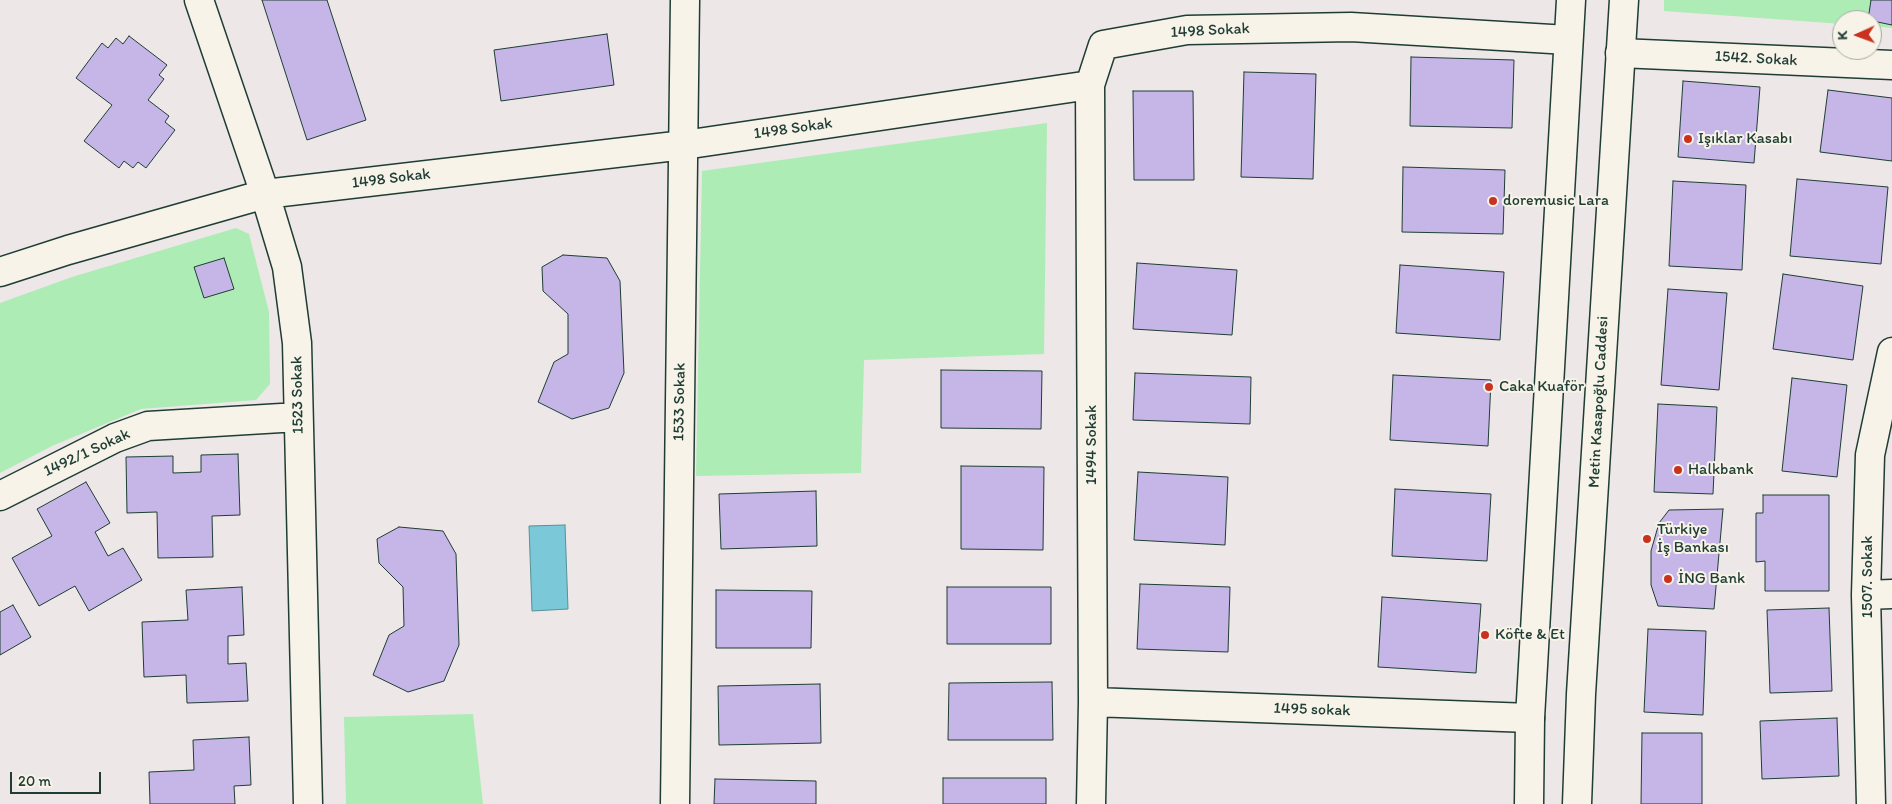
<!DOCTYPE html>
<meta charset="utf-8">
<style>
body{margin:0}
#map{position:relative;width:1892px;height:804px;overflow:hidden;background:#ede7e8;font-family:Itim,sans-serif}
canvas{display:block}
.north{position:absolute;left:1832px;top:10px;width:50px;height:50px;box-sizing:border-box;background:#f7f3e8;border:1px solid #a1aaa0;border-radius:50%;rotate:268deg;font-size:14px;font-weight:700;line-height:20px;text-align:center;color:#1f3d34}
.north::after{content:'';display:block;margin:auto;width:18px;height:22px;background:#c8321e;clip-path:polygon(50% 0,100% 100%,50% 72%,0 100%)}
.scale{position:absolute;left:10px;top:772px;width:91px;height:22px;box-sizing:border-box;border:2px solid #1f3d34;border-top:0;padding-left:6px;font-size:15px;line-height:18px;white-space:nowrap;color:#1f3d34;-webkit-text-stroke:4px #f7f3e8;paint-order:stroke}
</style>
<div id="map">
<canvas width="1892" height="804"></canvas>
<div class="north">K</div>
<div class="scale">20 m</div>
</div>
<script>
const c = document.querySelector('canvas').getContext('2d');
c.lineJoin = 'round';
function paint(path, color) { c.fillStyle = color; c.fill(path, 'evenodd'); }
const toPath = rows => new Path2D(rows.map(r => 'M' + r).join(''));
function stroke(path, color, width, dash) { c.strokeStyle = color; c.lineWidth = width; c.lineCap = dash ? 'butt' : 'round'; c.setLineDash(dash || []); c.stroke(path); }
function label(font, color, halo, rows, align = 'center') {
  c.font = font + ' Itim,sans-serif'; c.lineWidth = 4; c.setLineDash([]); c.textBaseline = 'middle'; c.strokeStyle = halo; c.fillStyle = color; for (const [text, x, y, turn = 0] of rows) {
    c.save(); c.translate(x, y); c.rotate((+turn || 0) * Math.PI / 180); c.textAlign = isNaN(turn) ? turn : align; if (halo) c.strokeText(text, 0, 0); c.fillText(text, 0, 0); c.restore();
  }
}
const green = toPath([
 [1664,0,1892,0,1892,28,1872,26,1872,20,1842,20,1842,24,1664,11],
 [1047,123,1044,354,864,360,861,473,696,476,702,171],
 [236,228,249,234,269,312,270,384,256,400,141,409,52,446,0,473,0,303,72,277],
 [473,714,483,804,346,804,344,717]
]);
const water = toPath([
 [565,525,568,609,532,611,529,526,565,525]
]);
const building = toPath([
 [262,0,327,0,366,120,307,140,262,0],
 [1871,0,1892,0,1892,25,1868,20,1871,0],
 [607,34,614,85,501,101,494,50,607,34],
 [129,36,167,65,159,75,164,79,148,100,169,116,165,122,175,130,146,168,138,162,133,168,124,161,119,168,84,141,112,105,76,78,102,43,108,48,116,38,123,44,129,36],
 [1411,57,1514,60,1512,128,1410,126,1411,57],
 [1244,72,1316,74,1313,179,1241,177,1244,72],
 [1683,81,1760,87,1754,163,1678,157,1683,81],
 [1828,90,1892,98,1892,161,1820,152,1828,90],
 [1133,91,1193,91,1194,180,1134,180,1133,91],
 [1403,167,1505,170,1503,234,1402,232,1403,167],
 [1797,179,1888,187,1881,264,1790,256,1797,179],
 [1673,181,1746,185,1742,270,1669,266,1673,181],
 [563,255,607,258,620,281,624,373,609,408,572,419,538,402,554,362,568,354,568,314,543,291,542,267,563,255],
 [224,258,234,289,204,298,194,267,224,258],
 [1137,263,1237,270,1232,335,1133,329,1137,263],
 [1400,265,1504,272,1500,340,1396,333,1400,265],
 [1783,274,1863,286,1853,360,1773,349,1783,274],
 [1668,289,1727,293,1719,390,1661,385,1668,289],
 [941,370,1042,371,1041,429,941,428,941,370],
 [1135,373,1251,377,1250,424,1133,420,1135,373],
 [1393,375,1491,380,1488,446,1390,440,1393,375],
 [1792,378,1847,385,1837,477,1782,471,1792,378],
 [1658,404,1717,407,1713,494,1654,492,1658,404],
 [238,454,240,515,212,516,213,557,158,558,157,512,127,513,126,457,173,456,173,473,201,472,201,455,238,454],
 [961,466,1044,467,1043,550,961,549,961,466],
 [1138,472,1228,477,1225,545,1134,540,1138,472],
 [86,482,110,523,95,532,108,556,123,548,142,580,89,611,75,586,39,606,12,558,52,536,37,509,86,482],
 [1395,489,1491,494,1487,561,1392,556,1395,489],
 [816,491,817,546,721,549,719,494,816,491],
 [1763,495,1829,495,1829,591,1765,591,1765,561,1756,562,1756,513,1763,513,1763,495],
 [1723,509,1714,609,1658,606,1651,585,1651,551,1659,523,1669,510,1723,509],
 [399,527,443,531,456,554,459,645,444,681,408,692,373,675,389,635,404,626,403,587,379,563,377,539,399,527],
 [1140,584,1230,587,1228,652,1137,649,1140,584],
 [242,587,244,635,228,636,228,664,246,663,248,701,187,703,186,675,144,677,142,622,188,620,186,590,242,587],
 [947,587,1051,587,1051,644,947,644,947,587],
 [716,590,812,591,811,648,716,648,716,590],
 [1382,597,1481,604,1476,673,1378,667,1382,597],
 [13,605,31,637,0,655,0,612,13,605],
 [1829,608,1832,691,1770,693,1767,610,1829,608],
 [1648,629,1706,631,1703,715,1644,712,1648,629],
 [1052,682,1053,740,948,740,949,683,1052,682],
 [820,684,821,743,719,745,718,686,820,684],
 [1837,718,1839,776,1762,779,1760,721,1837,718],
 [1642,733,1702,733,1702,804,1641,804,1642,733],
 [249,737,251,785,234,786,235,804,150,804,149,772,194,770,193,740,249,737],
 [943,778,1046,778,1046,804,943,804,943,778],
 [715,779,816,781,816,804,714,804,715,779]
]);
const minor = toPath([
 [199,0,265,194,287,267,297,343,308,804],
 [1620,53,1892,65],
 [1090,85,1093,702,1091,804],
 [0,272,68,250,265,194,684,145,1090,85,1103,45,1187,30,1351,27,1568,40],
 [0,496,115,438,148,426,298,417],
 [1866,595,1892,594],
 [1093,702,1530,718],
 [675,804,685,0],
 [1871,804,1866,595,1870,455,1892,352]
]);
const primary = toPath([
 [1529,804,1530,718,1571,0],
 [1577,804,1581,694,1624,0]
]);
const markers = [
 [1688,139,5,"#c8321e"],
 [1493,201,5,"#c8321e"],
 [1489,387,5,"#c8321e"],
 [1678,470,5,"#c8321e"],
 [1647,539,5,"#c8321e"],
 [1668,579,5,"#c8321e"],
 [1485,635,5,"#c8321e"]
];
const streetNames = [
 ["1498 Sokak",1210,31,-3],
 ["1542. Sokak",1756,59,3],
 ["1498 Sokak",793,129,-8],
 ["1498 Sokak",391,179,-7],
 ["1523 Sokak",298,395,-91],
 ["1533 Sokak",680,402,-89],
 ["Metin Kasapoğlu Caddesi",1599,402,-87],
 ["1494 Sokak",1092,445,-90],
 ["1492/1 Sokak",87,453,-25],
 ["1507. Sokak",1868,577,-90],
 ["1495 sokak",1312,710,2]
];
const poiNames = [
 ["Işıklar Kasabı",1698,139],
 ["doremusic Lara",1503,201],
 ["Caka Kuaför",1499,387],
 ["Halkbank",1688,470],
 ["Türkiye",1657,530],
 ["İş Bankası",1657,548],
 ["İNG Bank",1678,579],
 ["Köfte & Et",1495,635]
];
paint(green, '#adecb4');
paint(water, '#7ac8d8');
stroke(water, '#569096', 1);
paint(building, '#c5b6e7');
stroke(building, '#1f3d34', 1);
stroke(minor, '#1f3d34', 31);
stroke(primary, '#1f3d34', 31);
stroke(minor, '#f7f3e8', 28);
stroke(primary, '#f7f3e8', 28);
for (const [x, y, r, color] of markers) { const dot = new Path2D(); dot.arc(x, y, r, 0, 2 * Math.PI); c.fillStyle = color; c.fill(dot); stroke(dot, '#f7f3e8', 2); }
label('16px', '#1f3d34', '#f7f3e8', streetNames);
label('16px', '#1f3d34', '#f7f3e8', poiNames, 'left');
</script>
